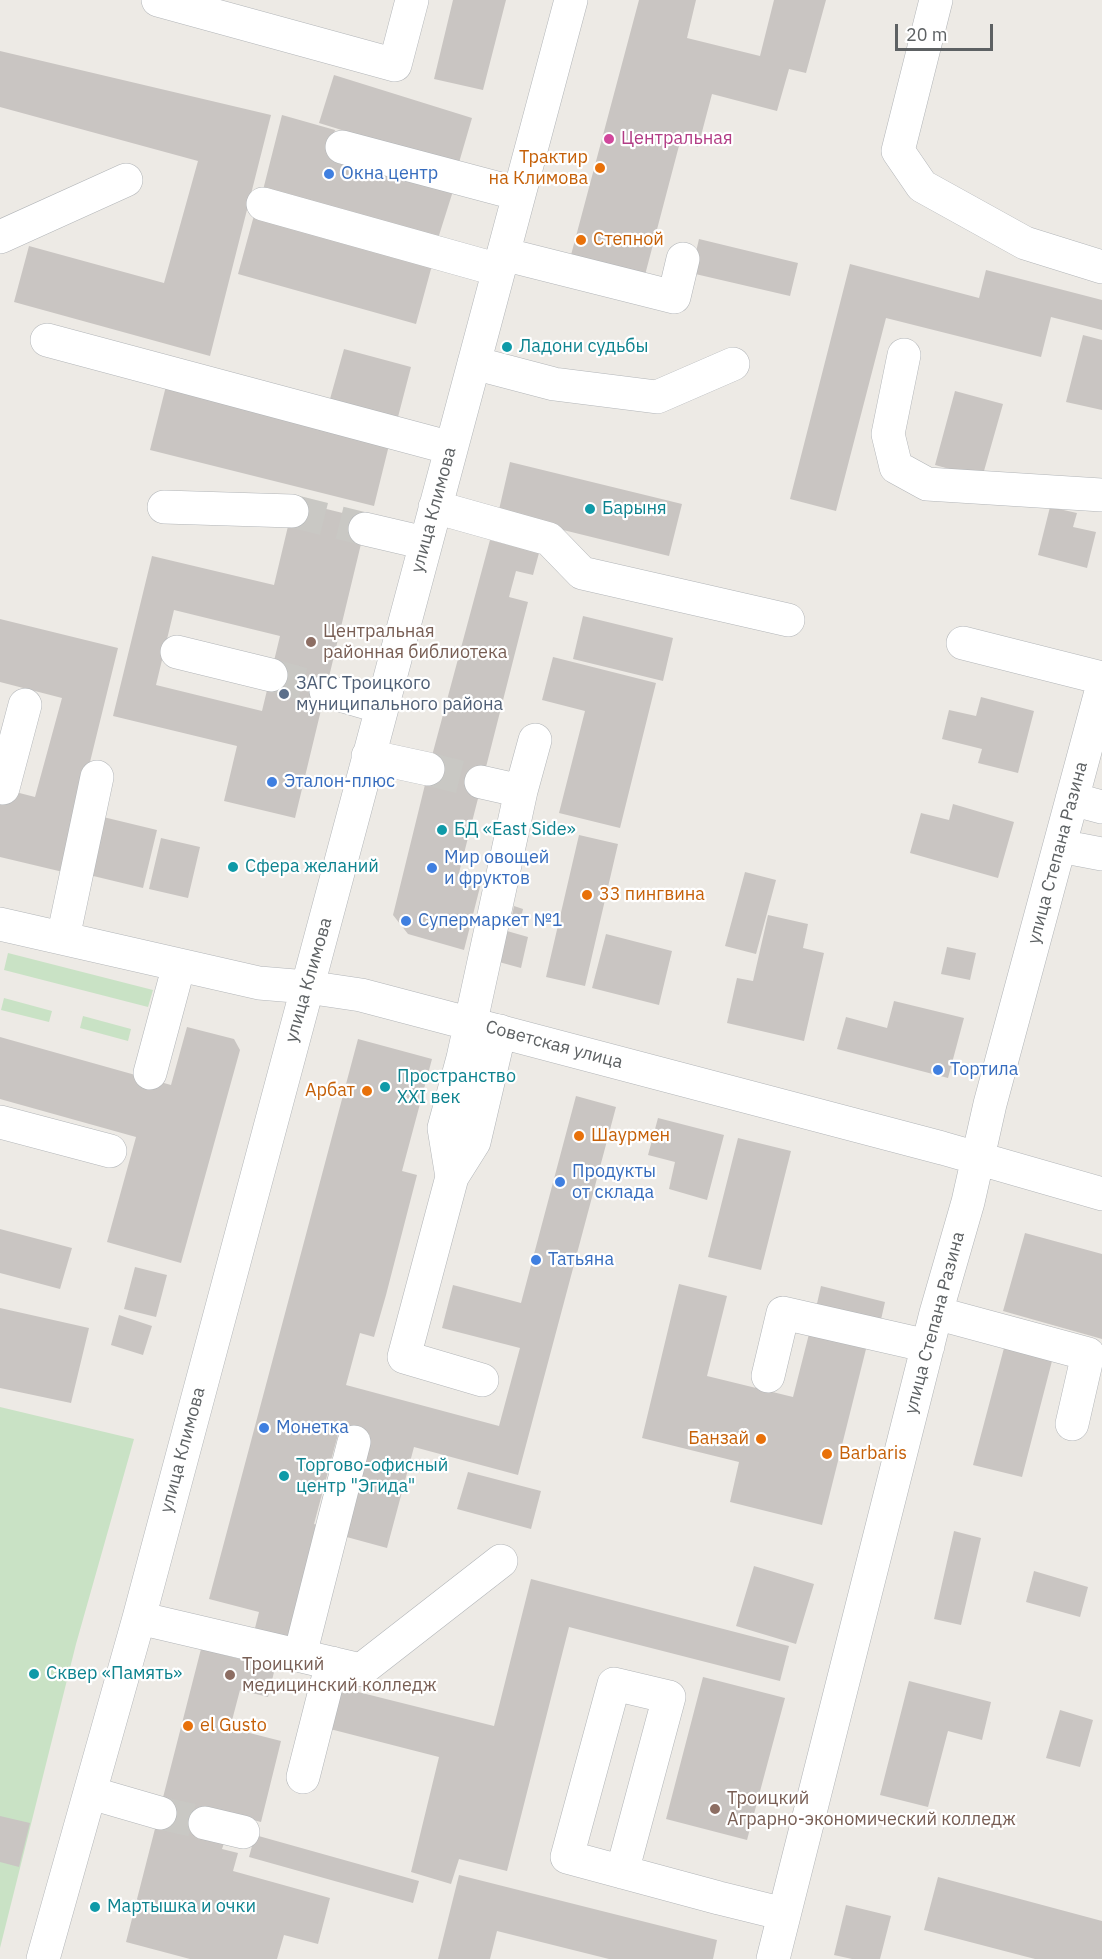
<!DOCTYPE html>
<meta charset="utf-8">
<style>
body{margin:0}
#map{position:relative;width:1102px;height:1959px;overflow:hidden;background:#edeae5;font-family:"IBM Plex Sans",sans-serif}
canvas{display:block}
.scale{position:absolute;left:895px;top:24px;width:98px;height:27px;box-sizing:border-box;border:3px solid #5d6163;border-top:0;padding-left:8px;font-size:18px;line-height:21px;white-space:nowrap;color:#5d6163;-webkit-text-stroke:4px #fff;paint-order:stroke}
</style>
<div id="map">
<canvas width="1102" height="1959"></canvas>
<div class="scale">20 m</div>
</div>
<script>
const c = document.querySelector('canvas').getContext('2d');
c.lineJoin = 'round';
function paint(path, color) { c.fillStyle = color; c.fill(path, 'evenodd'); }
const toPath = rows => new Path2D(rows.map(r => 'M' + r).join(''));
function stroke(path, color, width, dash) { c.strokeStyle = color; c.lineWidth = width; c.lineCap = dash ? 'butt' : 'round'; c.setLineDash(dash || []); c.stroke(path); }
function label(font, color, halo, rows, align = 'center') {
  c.font = font + ' "IBM Plex Sans",sans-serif'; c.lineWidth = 4.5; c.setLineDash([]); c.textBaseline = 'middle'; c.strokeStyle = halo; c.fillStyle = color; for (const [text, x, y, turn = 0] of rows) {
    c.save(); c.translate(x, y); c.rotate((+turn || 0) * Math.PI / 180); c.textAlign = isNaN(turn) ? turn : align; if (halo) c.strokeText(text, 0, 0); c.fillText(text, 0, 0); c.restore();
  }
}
const green = toPath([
 [8,953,153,990,148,1007,4,970],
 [4,998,52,1011,49,1022,1,1010],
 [83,1016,131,1029,128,1041,80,1028],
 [0,1407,134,1439,76,1644,0,1948]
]);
const building = toPath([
 [453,0,506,0,483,90,434,79],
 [639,0,696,0,687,38,760,56,774,0,826,0,806,73,789,69,777,111,712,94,698,147,680,142,645,275,571,255],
 [0,51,271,115,210,356,14,302,29,246,164,283,198,161,0,107],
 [334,75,472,118,458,166,319,123],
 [282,115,335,130,328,156,453,191,435,248,261,198],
 [256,208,434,258,416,324,238,274],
 [699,239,798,263,790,296,691,273],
 [850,264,979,298,986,270,1102,300,1102,330,1051,317,1041,357,886,318,836,511,790,499],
 [1083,335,1102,340,1102,410,1066,402],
 [344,349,411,367,398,417,330,399],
 [167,382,391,437,374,506,150,450],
 [955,391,1003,404,982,478,935,465],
 [510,462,682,504,669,556,498,514],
 [294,501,367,519,295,818,224,801,237,746,113,716,152,556,274,585],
 [174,610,280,636,262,711,156,685],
 [1050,507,1077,513,1073,527,1096,532,1087,568,1038,555],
 [490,540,539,553,533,575,516,571,509,597,528,602,458,877,481,883,464,950,408,934,393,915,433,752],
 [583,616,673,638,663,681,573,659],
 [0,619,118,648,63,872,0,857,0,788,35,797,62,698,0,682],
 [553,657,656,683,620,828,559,813,585,711,542,700],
 [981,697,1034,711,1018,773,978,763,982,749,942,739,949,710,976,716],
 [953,804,1014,822,998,878,910,853,921,813,949,820],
 [99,816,157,830,143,888,85,874],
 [579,835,618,844,585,986,546,977],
 [161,838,200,847,188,898,149,889],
 [745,872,776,880,756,954,725,946],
 [514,906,523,909,520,923,511,920],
 [768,915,808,924,803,948,824,953,804,1041,727,1023,737,978,753,981],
 [507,931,528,937,521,968,499,962],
 [606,934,672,951,659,1005,592,988],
 [947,947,976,953,970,980,941,974],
 [894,1001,964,1018,948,1078,837,1049,846,1017,887,1028],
 [187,1027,234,1039,240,1050,181,1263,107,1242,136,1137,0,1099,0,1037,171,1085],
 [358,1039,432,1059,402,1171,417,1175,386,1295,374,1337,360,1333,346,1385,499,1426,520,1348,442,1328,453,1285,521,1303,576,1096,616,1107,518,1475,414,1447,387,1548,343,1536,370,1435,340,1427,314,1524,323,1527,292,1642,254,1632,259,1612,209,1599],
 [658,1118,724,1135,707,1200,669,1189,675,1162,648,1155],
 [738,1138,791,1151,761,1270,708,1257],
 [0,1229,72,1248,60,1289,0,1273],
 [1025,1233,1102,1254,1102,1339,1003,1311],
 [135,1267,167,1275,156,1317,124,1309],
 [679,1284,727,1296,707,1376,793,1397,810,1330,867,1345,822,1525,730,1502,739,1462,642,1438],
 [821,1286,885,1302,880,1324,816,1308],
 [0,1308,89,1328,71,1403,0,1388],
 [119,1315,152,1326,143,1355,111,1345],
 [1004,1348,1052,1361,1022,1477,973,1465],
 [468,1472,541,1491,531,1529,457,1509],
 [954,1531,981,1538,961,1625,934,1619],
 [754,1566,814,1584,796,1644,736,1626],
 [1034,1571,1088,1587,1080,1617,1026,1602],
 [531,1579,789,1646,780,1681,569,1627,507,1871,459,1859,451,1884,411,1872,439,1757,330,1729,342,1688,494,1726],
 [201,1649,275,1668,268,1697,240,1690,230,1728,281,1741,261,1822,209,1809,226,1837,222,1849,238,1853,233,1871,330,1898,318,1944,284,1935,277,1959,190,1959,126,1942],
 [703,1677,785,1698,747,1840,666,1819],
 [909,1681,991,1702,982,1740,948,1731,928,1807,880,1795],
 [1060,1710,1093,1720,1080,1767,1046,1758],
 [0,1816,30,1823,19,1867,0,1862],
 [255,1835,419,1881,413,1903,249,1857],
 [459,1875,717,1940,713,1959,609,1959,497,1931,490,1959,438,1959],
 [938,1877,1102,1921,1102,1959,1035,1959,924,1930],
 [846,1905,891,1916,880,1959,852,1959,834,1955]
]);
const minorTunnel = toPath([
 [292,511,365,529],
 [271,675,326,691],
 [428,769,481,782],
 [160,1813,205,1823]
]);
const minor = toPath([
 [158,0,395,65,412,0],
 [936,0,898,151,922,186,1025,243,1102,267],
 [342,147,519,194],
 [263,204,499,270],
 [0,237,126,180],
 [503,254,674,297,683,259],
 [47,340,451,448],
 [904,355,888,434,896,467,927,484,1102,495],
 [474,363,554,384,657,397,733,364],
 [164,507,292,511],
 [435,507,549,539,582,573,788,620],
 [365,529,425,543],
 [963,643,1102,678],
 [177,652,271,675],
 [326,691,381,707],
 [368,756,428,769],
 [481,782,521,791],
 [3,788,25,705],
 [1072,799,1102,807],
 [1060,846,1102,854],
 [0,924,259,983,307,987,361,995,942,1148,1102,1194],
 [63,938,97,777],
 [150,1073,179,965],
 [0,1122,110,1151],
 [452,1177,474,1142,500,1031],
 [936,1313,1088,1354,1072,1424],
 [768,1376,783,1313,928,1346],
 [482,1380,404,1357,452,1177,444,1128,463,1058,521,791,535,740],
 [139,1618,361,1670,501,1561],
 [300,1655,354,1442],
 [303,1777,332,1663],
 [91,1793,160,1813],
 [205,1823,243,1832],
 [622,1872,669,1697,614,1684,567,1857,719,1898,784,1914],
 [43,1959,139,1618,571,0],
 [773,1959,936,1313,968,1202,990,1104,1102,688]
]);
const markers = [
 [609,139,6,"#d1479c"],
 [600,168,6,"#e8710a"],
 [329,174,6,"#3f7fe0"],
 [581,240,6,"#e8710a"],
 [507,347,6,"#0f9aa8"],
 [590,509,6,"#0f9aa8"],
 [311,642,6,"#8d6e63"],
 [284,694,6,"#5c6f8a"],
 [272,782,6,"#3f7fe0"],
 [442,830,6,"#0f9aa8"],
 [233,867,6,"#0f9aa8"],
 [432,868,6,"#3f7fe0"],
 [587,895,6,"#e8710a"],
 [406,921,6,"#3f7fe0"],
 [938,1070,6,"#3f7fe0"],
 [385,1087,6,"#0f9aa8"],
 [367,1091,6,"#e8710a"],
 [579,1136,6,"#e8710a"],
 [560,1182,6,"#3f7fe0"],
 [536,1260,6,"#3f7fe0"],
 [264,1428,6,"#3f7fe0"],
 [761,1439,6,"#e8710a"],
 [827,1454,6,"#e8710a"],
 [284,1476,6,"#0f9aa8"],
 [34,1674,6,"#0f9aa8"],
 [230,1675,6,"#8d6e63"],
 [188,1726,6,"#e8710a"],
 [715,1809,6,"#8d6e63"],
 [95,1907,6,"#0f9aa8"]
];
const hotelNames = [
 ["Центральная",621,139]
];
const foodNames = [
 ["Трактир",588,158,"right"],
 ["на Климова",588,179,"right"],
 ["Степной",593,240],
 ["33 пингвина",599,895],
 ["Арбат",355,1091,"right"],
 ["Шаурмен",591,1136],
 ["Банзай",749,1439,"right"],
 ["Barbaris",839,1454],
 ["el Gusto",200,1726]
];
const shopNames = [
 ["Окна центр",341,174],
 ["Эталон-плюс",284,782],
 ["Мир овощей",444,858],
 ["и фруктов",444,879],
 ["Супермаркет №1",418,921],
 ["Тортила",950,1070],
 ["Продукты",572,1172],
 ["от склада",572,1193],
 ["Татьяна",548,1260],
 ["Монетка",276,1428]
];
const cultureNames = [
 ["Ладони судьбы",519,347],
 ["Барыня",602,509],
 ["БД «East Side»",454,830],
 ["Сфера желаний",245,867],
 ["Пространство",397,1077],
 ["XXI век",397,1098],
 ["Торгово-офисный",296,1466],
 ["центр \"Эгида\"",296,1487],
 ["Сквер «Память»",46,1674],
 ["Мартышка и очки",107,1907]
];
const streetNames = [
 ["улица Климова",434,510,-75],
 ["улица Степана Разина",1058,853,-75],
 ["улица Климова",309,980,-74],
 ["Советская улица",554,1045,15],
 ["улица Степана Разина",935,1323,-75],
 ["улица Климова",183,1450,-75]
];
const educationNames = [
 ["Центральная",323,632],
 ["районная библиотека",323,653],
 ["Троицкий",242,1665],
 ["медицинский колледж",242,1686],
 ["Троицкий",727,1799],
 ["Аграрно-экономический колледж",727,1820]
];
const serviceNames = [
 ["ЗАГС Троицкого",296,684],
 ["муниципального района",296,705]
];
paint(green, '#c9e2c5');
paint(building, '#c9c5c2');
stroke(minorTunnel, '#c9c8c4', 33, [33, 16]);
stroke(minor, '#b2b5b8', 34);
stroke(minor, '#fff', 33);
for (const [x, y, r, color] of markers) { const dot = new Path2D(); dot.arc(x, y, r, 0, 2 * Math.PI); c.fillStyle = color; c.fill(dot); stroke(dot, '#fff', 2); }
label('18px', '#b23c85', '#fff', hotelNames, 'left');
label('18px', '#c56008', '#fff', foodNames, 'left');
label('18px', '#366cbe', '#fff', shopNames, 'left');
label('18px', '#0d838f', '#fff', cultureNames, 'left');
label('18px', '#5d6163', '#fff', streetNames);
label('18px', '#785e54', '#fff', educationNames, 'left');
label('18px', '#4e5e75', '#fff', serviceNames, 'left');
</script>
